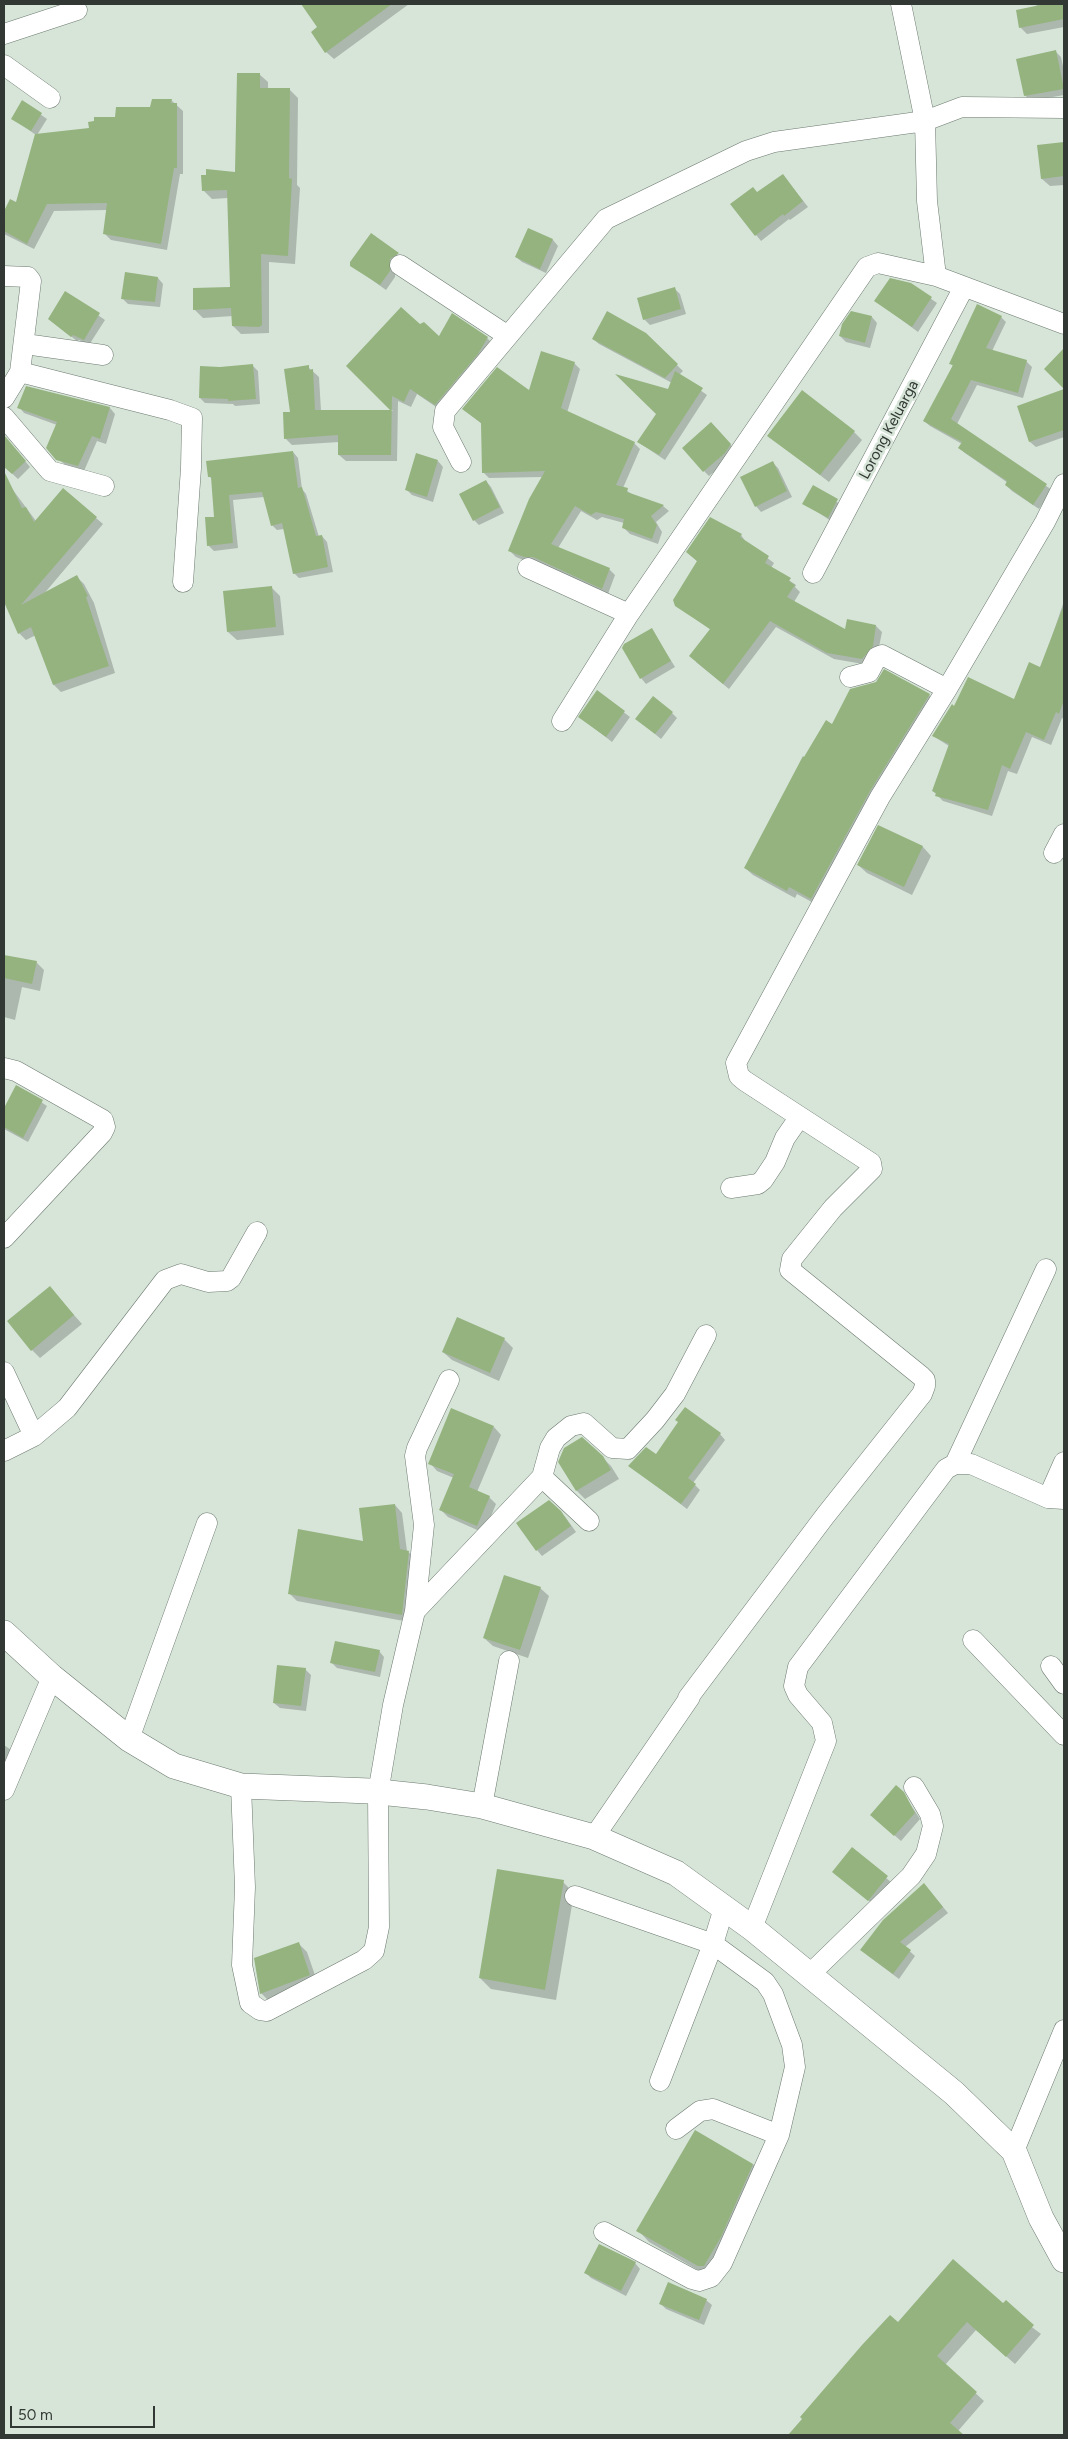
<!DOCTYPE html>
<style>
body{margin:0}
#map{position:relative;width:1068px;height:2439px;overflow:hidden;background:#d7e5d9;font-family:Figtree,sans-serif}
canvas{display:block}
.frame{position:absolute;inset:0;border:5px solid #323833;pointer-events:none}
.scale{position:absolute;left:10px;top:2406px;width:145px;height:22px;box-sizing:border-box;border:2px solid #323833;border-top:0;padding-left:6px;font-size:15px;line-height:18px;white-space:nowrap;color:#323833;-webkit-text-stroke:4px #d7e5d9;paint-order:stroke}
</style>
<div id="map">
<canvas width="1068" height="2439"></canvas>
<div class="frame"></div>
<div class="scale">50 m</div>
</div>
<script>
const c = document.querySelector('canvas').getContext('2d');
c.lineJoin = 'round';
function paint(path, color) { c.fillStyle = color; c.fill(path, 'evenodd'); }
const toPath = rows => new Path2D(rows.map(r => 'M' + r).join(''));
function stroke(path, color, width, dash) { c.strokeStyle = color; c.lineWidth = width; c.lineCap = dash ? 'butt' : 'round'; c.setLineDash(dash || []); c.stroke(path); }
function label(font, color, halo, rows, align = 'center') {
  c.font = font + ' Figtree,sans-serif'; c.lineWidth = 5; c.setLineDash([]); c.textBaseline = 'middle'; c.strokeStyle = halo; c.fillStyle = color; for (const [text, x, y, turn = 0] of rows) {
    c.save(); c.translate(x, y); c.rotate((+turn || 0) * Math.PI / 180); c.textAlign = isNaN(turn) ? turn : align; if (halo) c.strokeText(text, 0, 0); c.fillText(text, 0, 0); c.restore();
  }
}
const shadow = toPath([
 [308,4,409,4,334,59,326,52,319,28,304,6],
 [1036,4,1064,4,1064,27,1027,34,1020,27,1037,7],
 [1056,52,1061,57,1064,71,1064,95,1030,101,1025,95],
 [259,74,268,82,268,89,289,89,298,98,297,185,300,188,295,264,269,262,269,333,241,334,233,326,233,316,203,318,194,309,232,288,228,198,212,199,204,191,237,173],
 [171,100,183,111,183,174,180,174,167,250,111,240,104,233,107,210,54,211,34,249,4,234,4,214,11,201,17,204,36,135,13,119,23,102,47,119,37,135,91,130],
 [1064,143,1064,185,1050,186,1042,179,1038,147],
 [783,175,808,207,790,220,789,219,761,241,732,205,758,194],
 [529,229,553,240,558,246,546,273,522,262,516,257],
 [372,234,403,259,395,264,395,277,386,290,351,265],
 [158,278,163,284,160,307,128,304,122,298],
 [910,284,937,303,918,332,876,301],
 [674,288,680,294,686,314,650,325,644,319],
 [66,293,105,320,89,345,79,340,77,341,49,319],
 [852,312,872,317,877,323,870,348,846,342,840,336],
 [1001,317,1006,322,992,351,1026,361,1032,367,1023,398,977,385,957,424,1052,490,1039,509,1012,491,1006,485,1008,483,965,453,959,448,962,444,930,426,924,421,953,366,950,363],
 [420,326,440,338,487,338,494,345,442,411,417,394,411,407,398,401,397,461,346,461,339,455,339,442,292,445,285,438,291,413,308,367,319,377,321,411,393,411,347,366],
 [645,334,683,371,679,375,707,395,665,460,638,442,657,414,672,383,599,344,593,339],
 [574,363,580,369,567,413,634,443,640,449,623,488,633,495,663,506,669,511,656,522,662,532,658,544,630,534,624,528,624,523,602,517,597,520,581,511,558,548,609,569,615,575,608,594,516,557,510,551,543,477,489,478,483,472,482,424,464,409,529,392],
 [252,365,258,371,260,404,235,406,233,404,205,403,200,398,220,368],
 [26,387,110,408,115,414,106,444,97,441,84,471,66,466,48,448,57,425,24,413,19,407],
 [1064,391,1064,437,1036,447,1030,442,1018,407],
 [717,429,736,451,728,460,709,476,704,471],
 [854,432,862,440,829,482,769,436],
 [4,436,30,467,18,479,4,466],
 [293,452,298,458,302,489,306,494,319,537,322,536,327,542,333,572,299,578,294,573,284,529,277,530,272,525,264,497,233,500,238,548,214,551,208,545,215,518,213,480,209,476],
 [438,461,443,467,433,502,412,495,407,490],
 [772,462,778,468,792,497,761,512,756,506],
 [486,481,491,487,504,513,479,525,474,520],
 [10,486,36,521,96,518,103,524,43,595,77,577,84,584,94,603,115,673,61,692,54,685,36,635,26,640,19,633,4,599,4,489],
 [813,487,843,506,834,523,804,503],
 [741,535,746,542,774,563,771,568,796,585,795,587,800,592,794,602,846,630,876,626,882,632,878,652,869,665,834,659,776,627,729,689,696,662,711,630,676,605,698,562,687,552],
 [271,587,280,596,284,635,237,640,228,632],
 [1064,601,1064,719,1062,718,1051,745,1032,737,1017,774,1008,771,992,816,943,801,933,791,949,746,933,736,955,708,1015,700,1041,669],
 [652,630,675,667,646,684,641,678],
 [597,692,630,717,612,742,580,717],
 [929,695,937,702,819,906,797,894,795,898,753,875,745,868,833,726],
 [672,713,677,718,661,739,643,724],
 [879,827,923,847,931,856,912,895,867,873,858,865],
 [4,956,36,962,44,970,40,991,22,987,15,1020,4,1017],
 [17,1086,47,1106,28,1142,4,1129,4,1111],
 [50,1288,82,1324,40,1358,32,1350],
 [504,1339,513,1348,499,1381,452,1360,443,1352],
 [494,1427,501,1435,477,1492,489,1497,496,1504,484,1533,448,1517,441,1510,454,1478,437,1471,430,1463],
 [720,1434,725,1440,693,1483,700,1490,687,1509,630,1466],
 [602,1457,611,1466,619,1479,585,1499,577,1491,560,1462],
 [549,1501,566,1518,576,1532,542,1556,537,1550],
 [395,1505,402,1513,407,1551,416,1559,409,1622,297,1601,289,1593,364,1542],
 [540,1588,549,1596,528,1658,493,1646,484,1638],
 [379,1651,384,1657,380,1677,337,1668,331,1662],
 [305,1669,311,1675,306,1711,280,1708,274,1703],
 [4,1745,14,1752,4,1778],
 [903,1793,920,1819,901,1841,877,1820],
 [852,1849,892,1883,874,1905,840,1877],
 [563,1882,574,1893,556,2000,491,1989,480,1978],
 [929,1890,948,1913,905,1947,915,1956,899,1979,867,1955],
 [299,1944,307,1952,318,1984,270,2002,261,1993,256,1959],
 [753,2164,764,2176,710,2277,649,2242,638,2230],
 [635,2263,640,2269,626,2296,591,2278,586,2273],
 [706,2300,712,2305,704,2325,666,2309,661,2304],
 [1003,2305,1041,2334,1015,2364,976,2330,945,2365,984,2401,958,2431,962,2435,789,2435,898,2324]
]);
const building = toPath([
 [301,4,392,4,325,53,311,32,317,27],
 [1045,4,1064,4,1064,19,1019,28,1016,10],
 [1056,50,1064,89,1024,96,1016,59],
 [237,73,260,73,260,88,290,88,289,178,292,179,288,256,261,254,262,325,259,327,232,326,231,308,193,310,193,288,230,287,227,190,202,191,201,175,206,175,206,169,235,172],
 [152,99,172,99,171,103,177,103,177,168,174,168,161,244,103,234,107,203,47,204,27,244,4,231,4,211,10,199,16,202,35,134,89,128,88,122,94,121,94,117,115,117,116,107,150,107],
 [22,100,42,113,31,131,11,119],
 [1064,142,1064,176,1041,179,1037,145],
 [783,174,803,201,784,216,783,214,755,236,730,204,753,187,757,192],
 [528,228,553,239,540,269,515,257],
 [371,233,399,253,390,259,390,271,380,285,350,266,350,262],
 [125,272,158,277,155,302,121,299],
 [890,278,911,283,932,297,912,327,874,301],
 [675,287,681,309,643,320,637,298],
 [65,291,100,313,84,340,73,335,71,337,48,319],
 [977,304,1002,316,986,348,1027,360,1018,393,971,380,951,419,1047,484,1033,505,1005,485,1007,481,958,448,962,442,923,421,953,365,949,364],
 [401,307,420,324,424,322,439,336,452,313,488,337,478,354,435,405,410,389,404,402,392,396,391,455,338,455,338,435,284,439,283,412,290,412,284,369,309,365,309,370,313,369,315,410,390,410,346,366],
 [607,311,646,333,678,364,665,378,592,339],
 [851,311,872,316,865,343,839,336,842,324],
 [1064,348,1064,389,1044,369],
 [541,351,575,362,561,408,635,442,616,485,628,488,627,492,664,505,651,516,657,525,652,539,622,528,624,519,596,512,591,515,575,506,551,544,610,568,602,589,533,557,524,557,508,551,529,499,545,471,482,473,481,423,462,409,497,367,529,390],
 [253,364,256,399,228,401,228,399,199,398,200,366,220,367],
 [675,371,703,388,659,455,637,442,656,414,615,374,668,389],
 [26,386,110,407,100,439,92,436,78,466,56,460,46,448,57,422,17,408],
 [1064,389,1064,430,1029,442,1017,406],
 [802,390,855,431,820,475,767,436],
 [711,422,731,444,725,453,703,472,682,448],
 [4,435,26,461,12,474,4,467],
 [293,451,298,488,302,487,316,536,322,535,328,567,293,574,282,523,271,526,262,492,229,495,233,543,207,546,205,517,214,517,211,477,208,477,206,461],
 [416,453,438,460,427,497,405,490],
 [773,461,787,491,755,507,740,477],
 [4,471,22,508,26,507,34,522,63,488,97,517,21,605,77,575,88,596,86,597,109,666,53,685,31,627,18,634,4,602],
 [486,480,500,507,473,521,459,494],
 [813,485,838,499,828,518,802,504],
 [710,517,742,534,740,537,769,556,765,563,791,578,789,581,795,585,787,597,845,629,847,619,876,625,873,646,862,659,827,653,770,621,723,684,689,656,710,629,675,606,673,600,697,561,686,552],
 [272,586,276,627,227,632,223,591],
 [1063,607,1064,700,1059,714,1056,712,1044,740,1026,732,1010,769,1002,765,988,810,935,796,936,793,932,791,949,744,932,736,952,704,954,706,968,677,1014,699,1029,662,1040,667],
 [652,628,671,661,640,679,622,648,624,644],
 [884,669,930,694,870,791,811,899,789,887,787,891,744,868,803,756,804,757,826,720,832,724,850,689,876,682],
 [597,690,625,711,606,737,578,717],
 [653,696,673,712,655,734,635,719],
 [878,825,923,846,904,887,857,865],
 [4,955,37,961,32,984,4,978],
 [16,1085,43,1100,23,1138,4,1127,4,1108],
 [50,1286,74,1315,31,1351,7,1321],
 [457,1317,505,1338,490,1373,442,1352],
 [685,1407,721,1433,688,1478,696,1484,681,1504,628,1466,646,1447,656,1454,678,1422,675,1420],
 [451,1408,494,1426,469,1487,490,1496,477,1526,439,1510,454,1474,428,1464],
 [582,1437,603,1456,611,1470,576,1491,558,1462,564,1448],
 [549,1500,561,1511,571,1526,536,1551,516,1523],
 [395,1504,400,1549,409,1551,402,1615,288,1594,298,1529,363,1541,359,1508],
 [504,1575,541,1587,520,1650,483,1638],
 [335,1641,380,1650,375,1672,330,1663],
 [277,1665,306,1668,301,1706,273,1703],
 [896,1785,904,1792,915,1813,894,1836,870,1815],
 [852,1847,888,1876,868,1901,832,1872],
 [497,1869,564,1880,545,1990,479,1978],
 [924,1883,943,1907,900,1942,911,1950,893,1974,860,1950,883,1920],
 [299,1942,310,1975,260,1994,254,1958],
 [695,2130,753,2164,721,2237,704,2266,698,2266,636,2231],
 [599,2244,636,2262,621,2291,584,2273],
 [953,2259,1003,2303,1006,2300,1034,2325,1006,2357,967,2322,937,2356,977,2392,950,2423,964,2435,788,2435,802,2419,800,2417,862,2345,890,2315,898,2322],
 [668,2282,707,2299,699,2320,659,2304]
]);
const minor = toPath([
 [901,4,925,121,927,201,936,276],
 [4,34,77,10],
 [4,65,50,98],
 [400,265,508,336],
 [4,276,28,277,31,281,20,372,4,398],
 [25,344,103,355],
 [20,372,170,410,192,418,191,468,183,582],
 [4,417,50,471,104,486],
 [461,462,443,427,445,411,606,219,746,151,774,142,925,121,962,107,1064,108],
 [528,568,629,614],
 [813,573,964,287],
 [850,677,869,672,877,657,882,655,947,689],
 [562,721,629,614,867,267,878,263,936,276,1064,324],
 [1054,853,1064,834],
 [4,1068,16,1071,103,1120,105,1127,102,1133,4,1238],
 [731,1188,758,1184,763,1180,775,1162,785,1138,799,1118],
 [4,1372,34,1436],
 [4,1451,34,1436,67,1408,165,1280,181,1274,208,1282,227,1281,231,1278,257,1232],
 [955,1464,1046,1269],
 [542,1477,550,1448,556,1438,571,1426,584,1423,612,1448,628,1449,655,1420,675,1394,706,1335],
 [1048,1498,1064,1462],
 [415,1611,542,1477,589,1521],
 [973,1640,1064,1735],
 [1051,1666,1064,1684],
 [688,1698,825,1516,922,1394,925,1386,925,1380,921,1376,790,1270,792,1259,833,1208,872,1169,871,1163,745,1081,739,1076,736,1063,880,797,947,689,1045,522,1064,484],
 [129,1739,207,1523],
 [241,1786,245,1887,242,1965,250,2003,260,2010,267,2011,364,1960,374,1951,379,1927,378,1793,393,1705,415,1611,424,1525,415,1456,417,1448,449,1380],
 [4,1790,52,1677],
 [482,1806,509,1661],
 [594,1837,690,1697],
 [575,1896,713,1944,765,1982,773,1994,792,2045,795,2067,779,2135,722,2263,711,2277,699,2281,692,2279,604,2232],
 [752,1928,826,1741,822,1723,798,1695,794,1686,798,1667,946,1469,955,1464,971,1464,1048,1498,1064,1499],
 [809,1975,911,1876,926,1854,933,1826,930,1814,914,1787],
 [660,2081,713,1944,724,1908],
 [676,2129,700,2111,713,2109,779,2135],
 [1014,2151,1064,2030]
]);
const tertiary = toPath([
 [4,1633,52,1677,129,1739,174,1766,241,1786,370,1791,427,1797,482,1806,594,1837,676,1873,752,1928,954,2093,1014,2151,1041,2218,1064,2260]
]);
const streetNames = [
 ["Lorong Keluarga",889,430,-62]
];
paint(shadow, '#0003');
paint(building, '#95b37f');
stroke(minor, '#6c796f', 21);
stroke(tertiary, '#6c796f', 26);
stroke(minor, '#fff', 20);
stroke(tertiary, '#fff', 25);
label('15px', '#323833', '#d7e5d9', streetNames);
</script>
